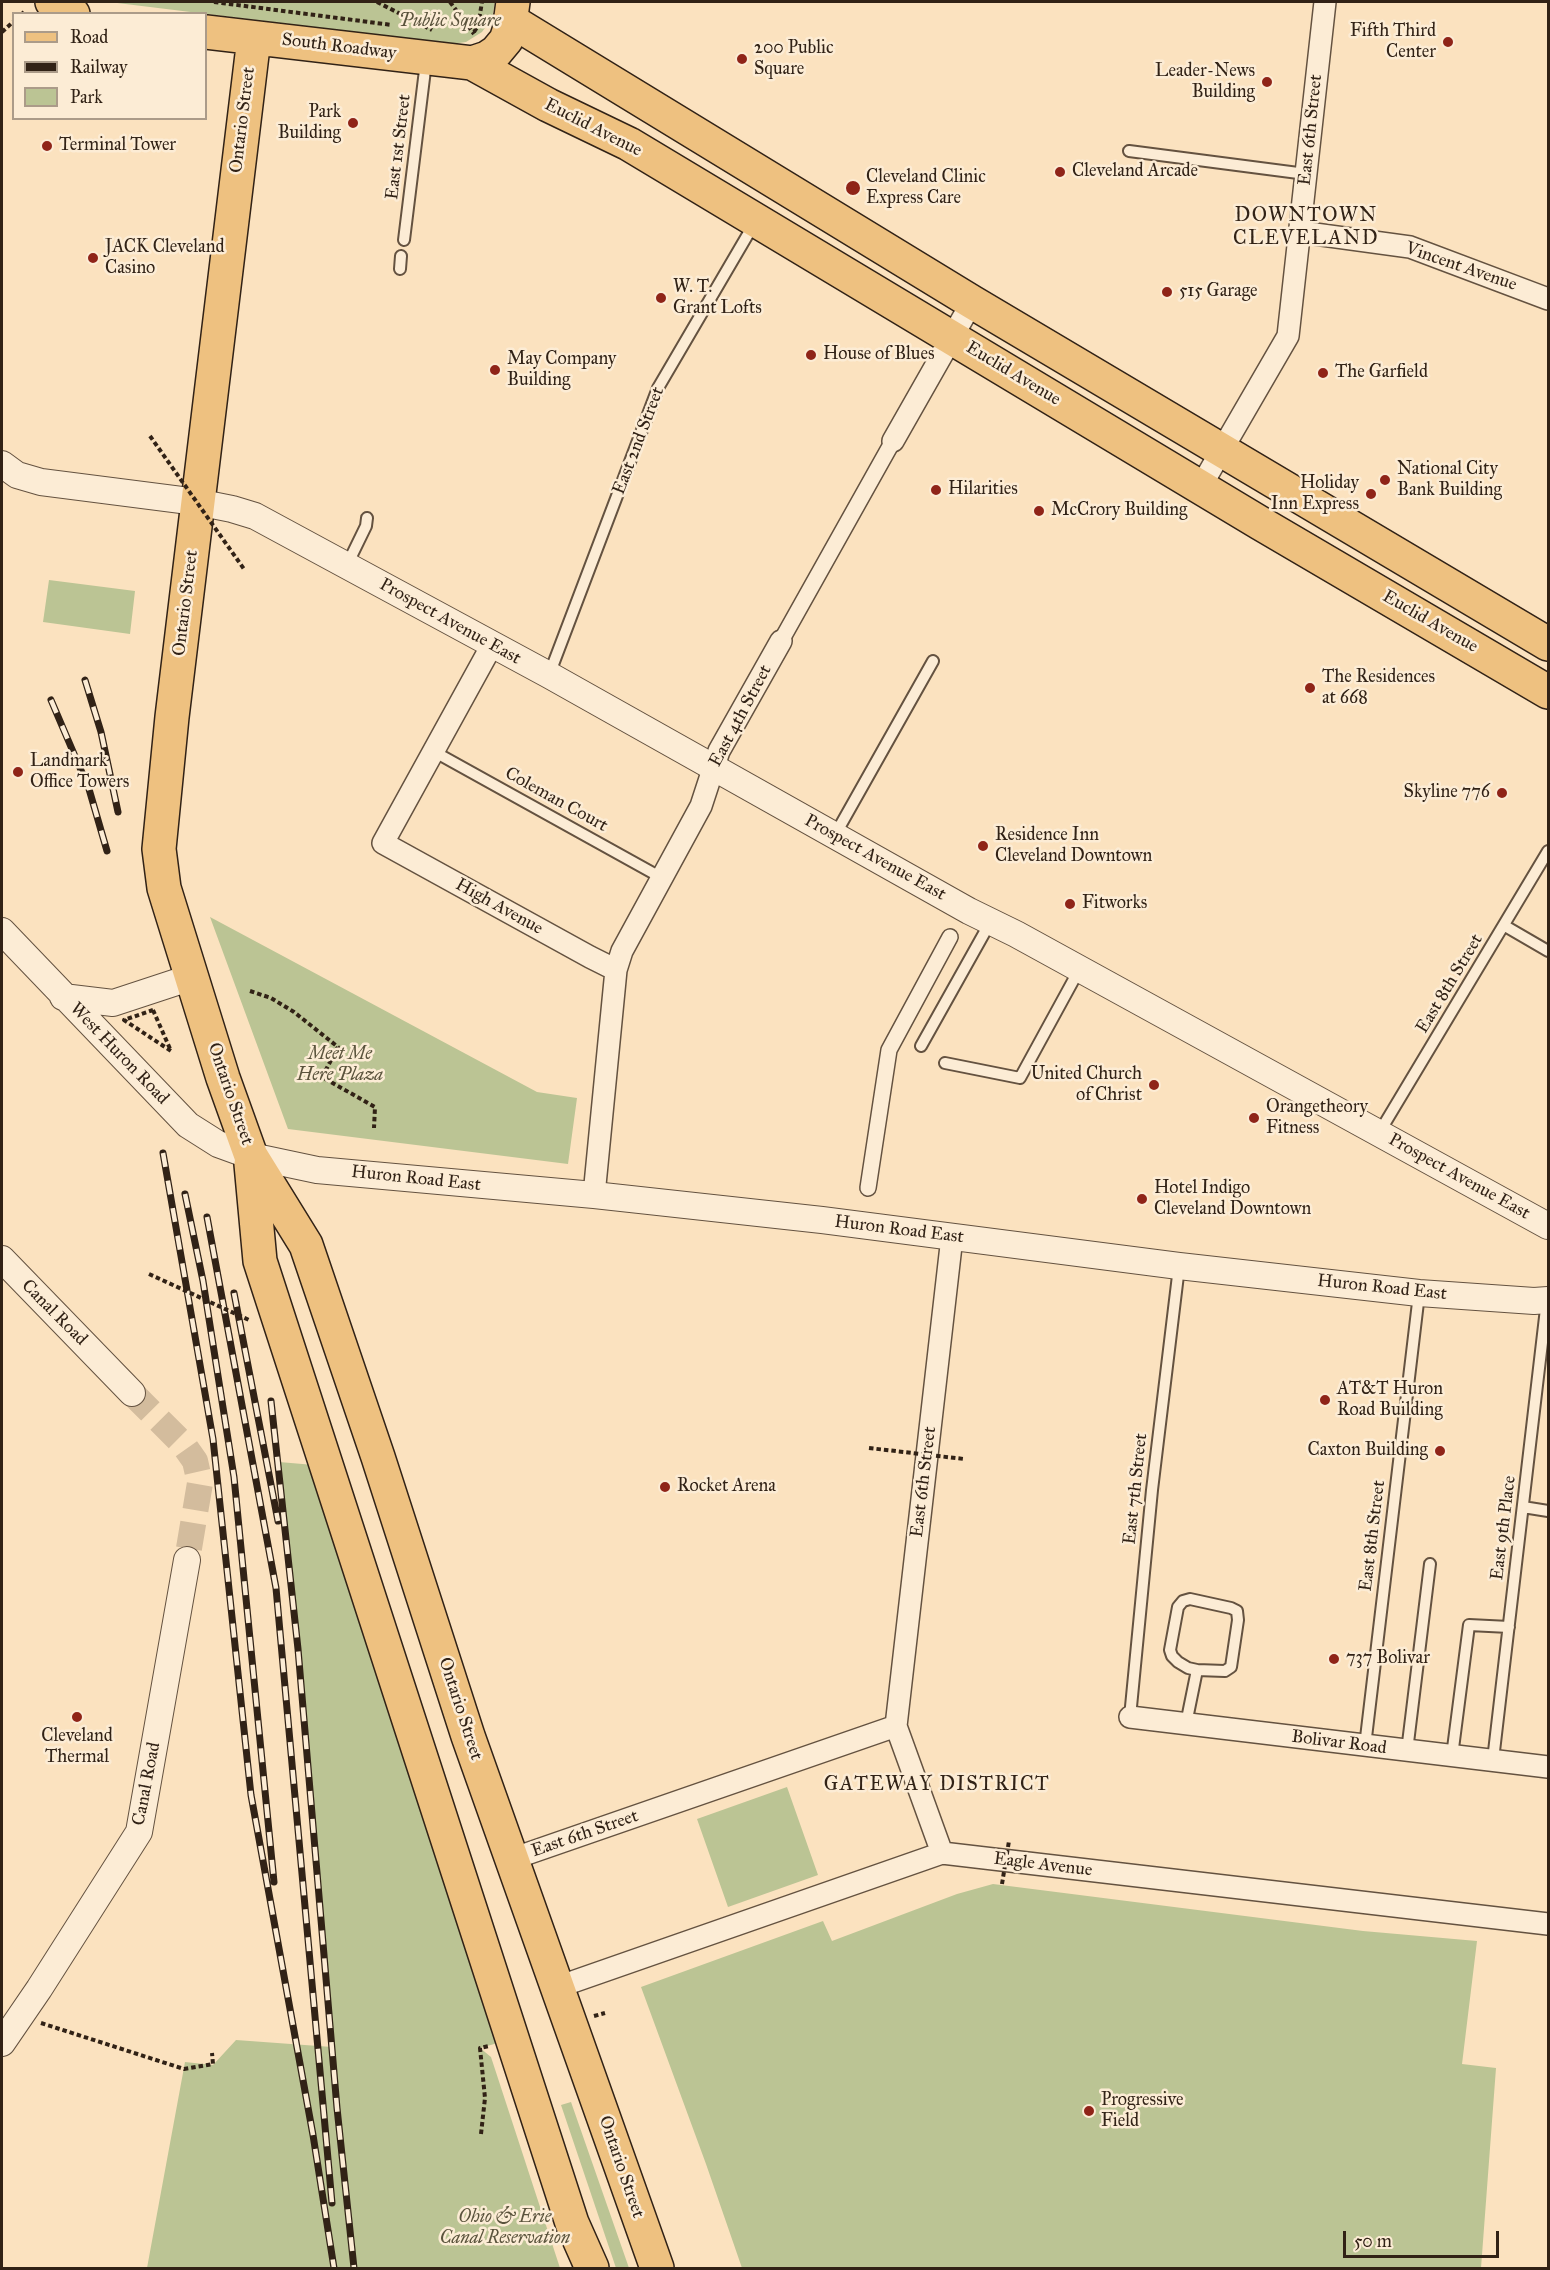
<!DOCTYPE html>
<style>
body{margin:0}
#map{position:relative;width:1550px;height:2270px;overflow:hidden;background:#fbe2bf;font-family:"IM FELL Great Primer",serif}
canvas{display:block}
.frame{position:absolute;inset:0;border:3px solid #312216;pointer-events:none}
.legend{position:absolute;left:12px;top:12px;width:195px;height:108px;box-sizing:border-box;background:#fcecd5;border:2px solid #ab9b89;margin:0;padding:8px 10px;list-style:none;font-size:18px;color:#312216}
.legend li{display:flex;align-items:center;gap:12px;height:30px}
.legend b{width:30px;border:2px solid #ab9b89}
.scale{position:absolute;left:1343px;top:2231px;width:156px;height:27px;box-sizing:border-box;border:3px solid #312216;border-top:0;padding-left:8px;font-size:18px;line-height:21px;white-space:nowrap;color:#312216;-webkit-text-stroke:4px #fcecd5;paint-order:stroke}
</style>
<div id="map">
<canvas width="1550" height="2270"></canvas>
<div class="frame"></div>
<ul class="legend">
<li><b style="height:8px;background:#eec180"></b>Road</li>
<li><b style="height:8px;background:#312216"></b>Railway</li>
<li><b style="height:16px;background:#bbc494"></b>Park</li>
</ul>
<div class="scale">50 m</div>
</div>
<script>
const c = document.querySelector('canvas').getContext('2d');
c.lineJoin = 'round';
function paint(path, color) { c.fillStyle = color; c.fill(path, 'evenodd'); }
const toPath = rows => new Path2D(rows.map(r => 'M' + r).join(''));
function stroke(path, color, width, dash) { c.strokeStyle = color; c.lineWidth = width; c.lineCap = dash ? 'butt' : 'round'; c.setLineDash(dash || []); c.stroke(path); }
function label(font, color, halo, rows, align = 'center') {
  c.font = font + ' "IM FELL Great Primer",serif'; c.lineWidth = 5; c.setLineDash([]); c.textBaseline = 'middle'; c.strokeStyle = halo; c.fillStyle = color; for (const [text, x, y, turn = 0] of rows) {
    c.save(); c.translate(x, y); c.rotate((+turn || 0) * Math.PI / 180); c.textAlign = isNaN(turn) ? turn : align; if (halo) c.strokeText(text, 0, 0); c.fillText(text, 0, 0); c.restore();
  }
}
const green = toPath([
 [109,2,495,2,492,18,482,32,466,42,452,44],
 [49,580,135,591,130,634,43,622],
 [210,917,537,1092,577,1098,568,1164,288,1129],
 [279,1462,326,1466,512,2039,480,2048,491,2057,560,2268,147,2268,185,2062,213,2065,236,2040,332,2047],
 [787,1787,818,1875,728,1907,697,1819],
 [993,1884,1363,1931,1477,1941,1462,2064,1496,2068,1481,2268,742,2268,706,2164,641,1987,823,1921,832,1941,957,1894],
 [571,2102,629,2268,616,2268,561,2105]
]);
const tertiaryTunnel = toPath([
 [132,1393,183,1444,195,1461,200,1483,187,1560]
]);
const path = toPath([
 [214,2,392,25],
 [377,2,432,30],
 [450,2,474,34],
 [22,14,24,12],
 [2,32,14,21],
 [474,32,478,26,482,2],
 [250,991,271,998,294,1012,338,1047,322,1077,375,1107,374,1128],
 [153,1010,171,1051,124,1020,153,1010],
 [594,2016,605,2013],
 [41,2023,184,2069,213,2064,212,2053],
 [481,2134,485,2098,480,2048,489,2046]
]);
const service = toPath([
 [1129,151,1306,174],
 [404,240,426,62],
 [400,269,401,256],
 [347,565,366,526,367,518],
 [549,675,658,388,754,224],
 [433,751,662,878],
 [835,835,933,661],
 [1505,926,1548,951],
 [921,1046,991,921],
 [945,1063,1020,1078,1079,970],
 [1379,1133,1548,851],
 [1523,1507,1548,1511],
 [1130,1717,1152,1490,1179,1267],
 [1186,1724,1197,1670,1188,1668,1178,1662,1172,1656,1170,1650,1178,1607,1183,1601,1190,1599,1231,1608,1237,1611,1238,1620,1231,1667,1225,1671,1197,1670],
 [1365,1746,1419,1294],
 [1407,1751,1430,1564],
 [1452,1756,1469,1625,1509,1627],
 [1493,1760,1547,1300]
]);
const pedestrian = toPath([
 [781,641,893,441],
 [868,1188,889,1050,950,937]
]);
const minor = toPath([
 [1300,232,1410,247,1548,299],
 [893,441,972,302],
 [1201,486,1288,336,1325,2],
 [492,645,383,843,590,957,616,970],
 [594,1195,616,970,622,951,701,806,719,751,781,641],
 [1130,1717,1548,1767],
 [942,1853,896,1726,952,1237],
 [512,1859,896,1726],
 [558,1987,942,1853,1548,1924]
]);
const tertiary = toPath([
 [2,464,17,475,41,482,197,502,232,509,255,516,549,675,969,911,1016,934,1548,1226],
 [2,931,188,1125,218,1144,251,1156,317,1170,594,1195,822,1220,1179,1266,1419,1293,1534,1301,1548,1300],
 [63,997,113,1003,192,977],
 [2,1259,132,1393],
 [2,2043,39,1989,139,1832,187,1560]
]);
const primary = toPath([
 [52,2,73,14],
 [510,20,972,302,1548,644],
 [206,32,472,63,487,58,496,52,506,40,509,31,513,2],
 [254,38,172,717,159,849,164,888,223,1078,251,1156,306,1245,378,1457,468,1736,657,2268],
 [472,63,548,105,629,144,1260,523,1548,692],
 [251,1164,260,1261,572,2223,592,2268]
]);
const rail = toPath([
 [85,680,101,732,118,812],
 [51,700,89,789,107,851],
 [163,1153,213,1439,251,1795,313,2135,334,2268],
 [185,1194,203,1281,234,1477,274,1882],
 [207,1217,276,1588,332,2203],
 [234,1293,278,1521],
 [271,1401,298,1649,337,2108,354,2268]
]);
const pathBridge = toPath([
 [150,436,244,569],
 [149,1274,249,1320],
 [869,1448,964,1459],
 [1002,1884,1009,1841]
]);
const markers = [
 [1448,42,6,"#8f2418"],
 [742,59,6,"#8f2418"],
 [1267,82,6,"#8f2418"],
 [353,123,6,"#8f2418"],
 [47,146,6,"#8f2418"],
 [1060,172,6,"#8f2418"],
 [853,188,8,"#8f2418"],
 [93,258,6,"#8f2418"],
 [1167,292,6,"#8f2418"],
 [661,298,6,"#8f2418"],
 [811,355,6,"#8f2418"],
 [495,370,6,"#8f2418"],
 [1323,373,6,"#8f2418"],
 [1385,480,6,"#8f2418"],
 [936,490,6,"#8f2418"],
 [1371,494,6,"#8f2418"],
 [1039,511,6,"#8f2418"],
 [1310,688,6,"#8f2418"],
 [18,772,6,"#8f2418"],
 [1502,793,6,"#8f2418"],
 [983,846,6,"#8f2418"],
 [1070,904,6,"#8f2418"],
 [1154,1085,6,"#8f2418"],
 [1254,1118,6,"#8f2418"],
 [1142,1199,6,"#8f2418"],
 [1325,1400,6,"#8f2418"],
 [1440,1451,6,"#8f2418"],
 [665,1487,6,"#8f2418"],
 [1334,1659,6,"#8f2418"],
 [77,1717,6,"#8f2418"],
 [1089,2111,6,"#8f2418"]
];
const parkNames = [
 ["Public Square",450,22],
 ["Meet Me",340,1055],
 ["Here Plaza",340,1076],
 ["Ohio & Erie",505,2218],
 ["Canal Reservation",505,2239]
];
const poiNames = [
 ["Fifth Third",1436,32,"right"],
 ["Center",1436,53,"right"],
 ["200 Public",754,49],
 ["Square",754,70],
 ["Leader-News",1255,72,"right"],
 ["Building",1255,93,"right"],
 ["Park",341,113,"right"],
 ["Building",341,134,"right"],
 ["Terminal Tower",59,146],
 ["Cleveland Arcade",1072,172],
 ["Cleveland Clinic",866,178],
 ["Express Care",866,199],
 ["JACK Cleveland",105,248],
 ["Casino",105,269],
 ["W. T.",673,288],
 ["Grant Lofts",673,309],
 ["515 Garage",1179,292],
 ["House of Blues",823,355],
 ["May Company",507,360],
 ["Building",507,381],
 ["The Garfield",1335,373],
 ["National City",1397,470],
 ["Bank Building",1397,491],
 ["Holiday",1359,484,"right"],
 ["Inn Express",1359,505,"right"],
 ["Hilarities",948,490],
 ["McCrory Building",1051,511],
 ["The Residences",1322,678],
 ["at 668",1322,699],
 ["Landmark",30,762],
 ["Office Towers",30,783],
 ["Skyline 776",1490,793,"right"],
 ["Residence Inn",995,836],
 ["Cleveland Downtown",995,857],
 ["Fitworks",1082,904],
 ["United Church",1142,1075,"right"],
 ["of Christ",1142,1096,"right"],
 ["Orangetheory",1266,1108],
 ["Fitness",1266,1129],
 ["Hotel Indigo",1154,1189],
 ["Cleveland Downtown",1154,1210],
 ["AT&T Huron",1337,1390],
 ["Road Building",1337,1411],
 ["Caxton Building",1428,1451,"right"],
 ["Rocket Arena",677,1487],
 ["737 Bolivar",1346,1659],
 ["Cleveland",77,1737,"center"],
 ["Thermal",77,1758,"center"],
 ["Progressive",1101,2101],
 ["Field",1101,2122]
];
const streetNames = [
 ["South Roadway",339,47,7],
 ["Ontario Street",243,120,-83],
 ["Euclid Avenue",593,128,27],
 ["East 6th Street",1311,130,-84],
 ["East 1st Street",399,147,-83],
 ["Vincent Avenue",1461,267,19],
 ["Euclid Avenue",1013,374,31],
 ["East 2nd Street",639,441,-69],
 ["Ontario Street",186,603,-83],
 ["Prospect Avenue East",450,622,29],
 ["Euclid Avenue",1430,622,30],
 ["East 4th Street",741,716,-62],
 ["Coleman Court",556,800,29],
 ["Prospect Avenue East",875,858,29],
 ["High Avenue",499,907,29],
 ["East 8th Street",1450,984,-59],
 ["West Huron Road",119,1054,46],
 ["Ontario Street",230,1094,71],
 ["Prospect Avenue East",1459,1177,29],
 ["Huron Road East",416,1179,6],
 ["Huron Road East",899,1230,7],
 ["Huron Road East",1382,1288,6],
 ["Canal Road",54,1313,45],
 ["East 6th Street",924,1482,-83],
 ["East 7th Street",1136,1489,-84],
 ["East 9th Place",1504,1528,-83],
 ["East 8th Street",1373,1536,-83],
 ["Ontario Street",460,1709,72],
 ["Bolivar Road",1339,1743,7],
 ["Canal Road",147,1784,-79],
 ["East 6th Street",585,1834,-19],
 ["Eagle Avenue",1043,1865,7],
 ["Ontario Street",621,2167,71]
];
const neighbourhoodNames = [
 ["DOWNTOWN",1306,216],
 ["CLEVELAND",1306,239],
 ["GATEWAY DISTRICT",937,1785]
];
paint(green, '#bbc494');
stroke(tertiaryTunnel, '#d3bc9d', 26, [26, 13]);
stroke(service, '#645240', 14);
stroke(pedestrian, '#645240', 18);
stroke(minor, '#645240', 24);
stroke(tertiary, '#645240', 28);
stroke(primary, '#312216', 36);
stroke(path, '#312216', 4, [4.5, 3]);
stroke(service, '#fcecd5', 10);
stroke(pedestrian, '#fcecd5', 15);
stroke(minor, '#fcecd5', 21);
stroke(tertiary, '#fcecd5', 26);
stroke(primary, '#eec180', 33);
stroke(rail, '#312216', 7);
stroke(rail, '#fcecd5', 4.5, [14]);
stroke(pathBridge, '#312216', 4, [4.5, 3]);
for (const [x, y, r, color] of markers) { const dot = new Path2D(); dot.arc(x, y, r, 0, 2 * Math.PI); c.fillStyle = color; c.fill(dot); stroke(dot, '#fcecd5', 2); }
label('italic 18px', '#5a533c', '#fcecd5', parkNames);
label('18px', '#312216', '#fcecd5', poiNames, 'left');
label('18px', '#312216', '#fcecd5', streetNames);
c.letterSpacing = '1.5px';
label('20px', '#312216', '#fcecd5', neighbourhoodNames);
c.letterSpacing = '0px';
</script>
